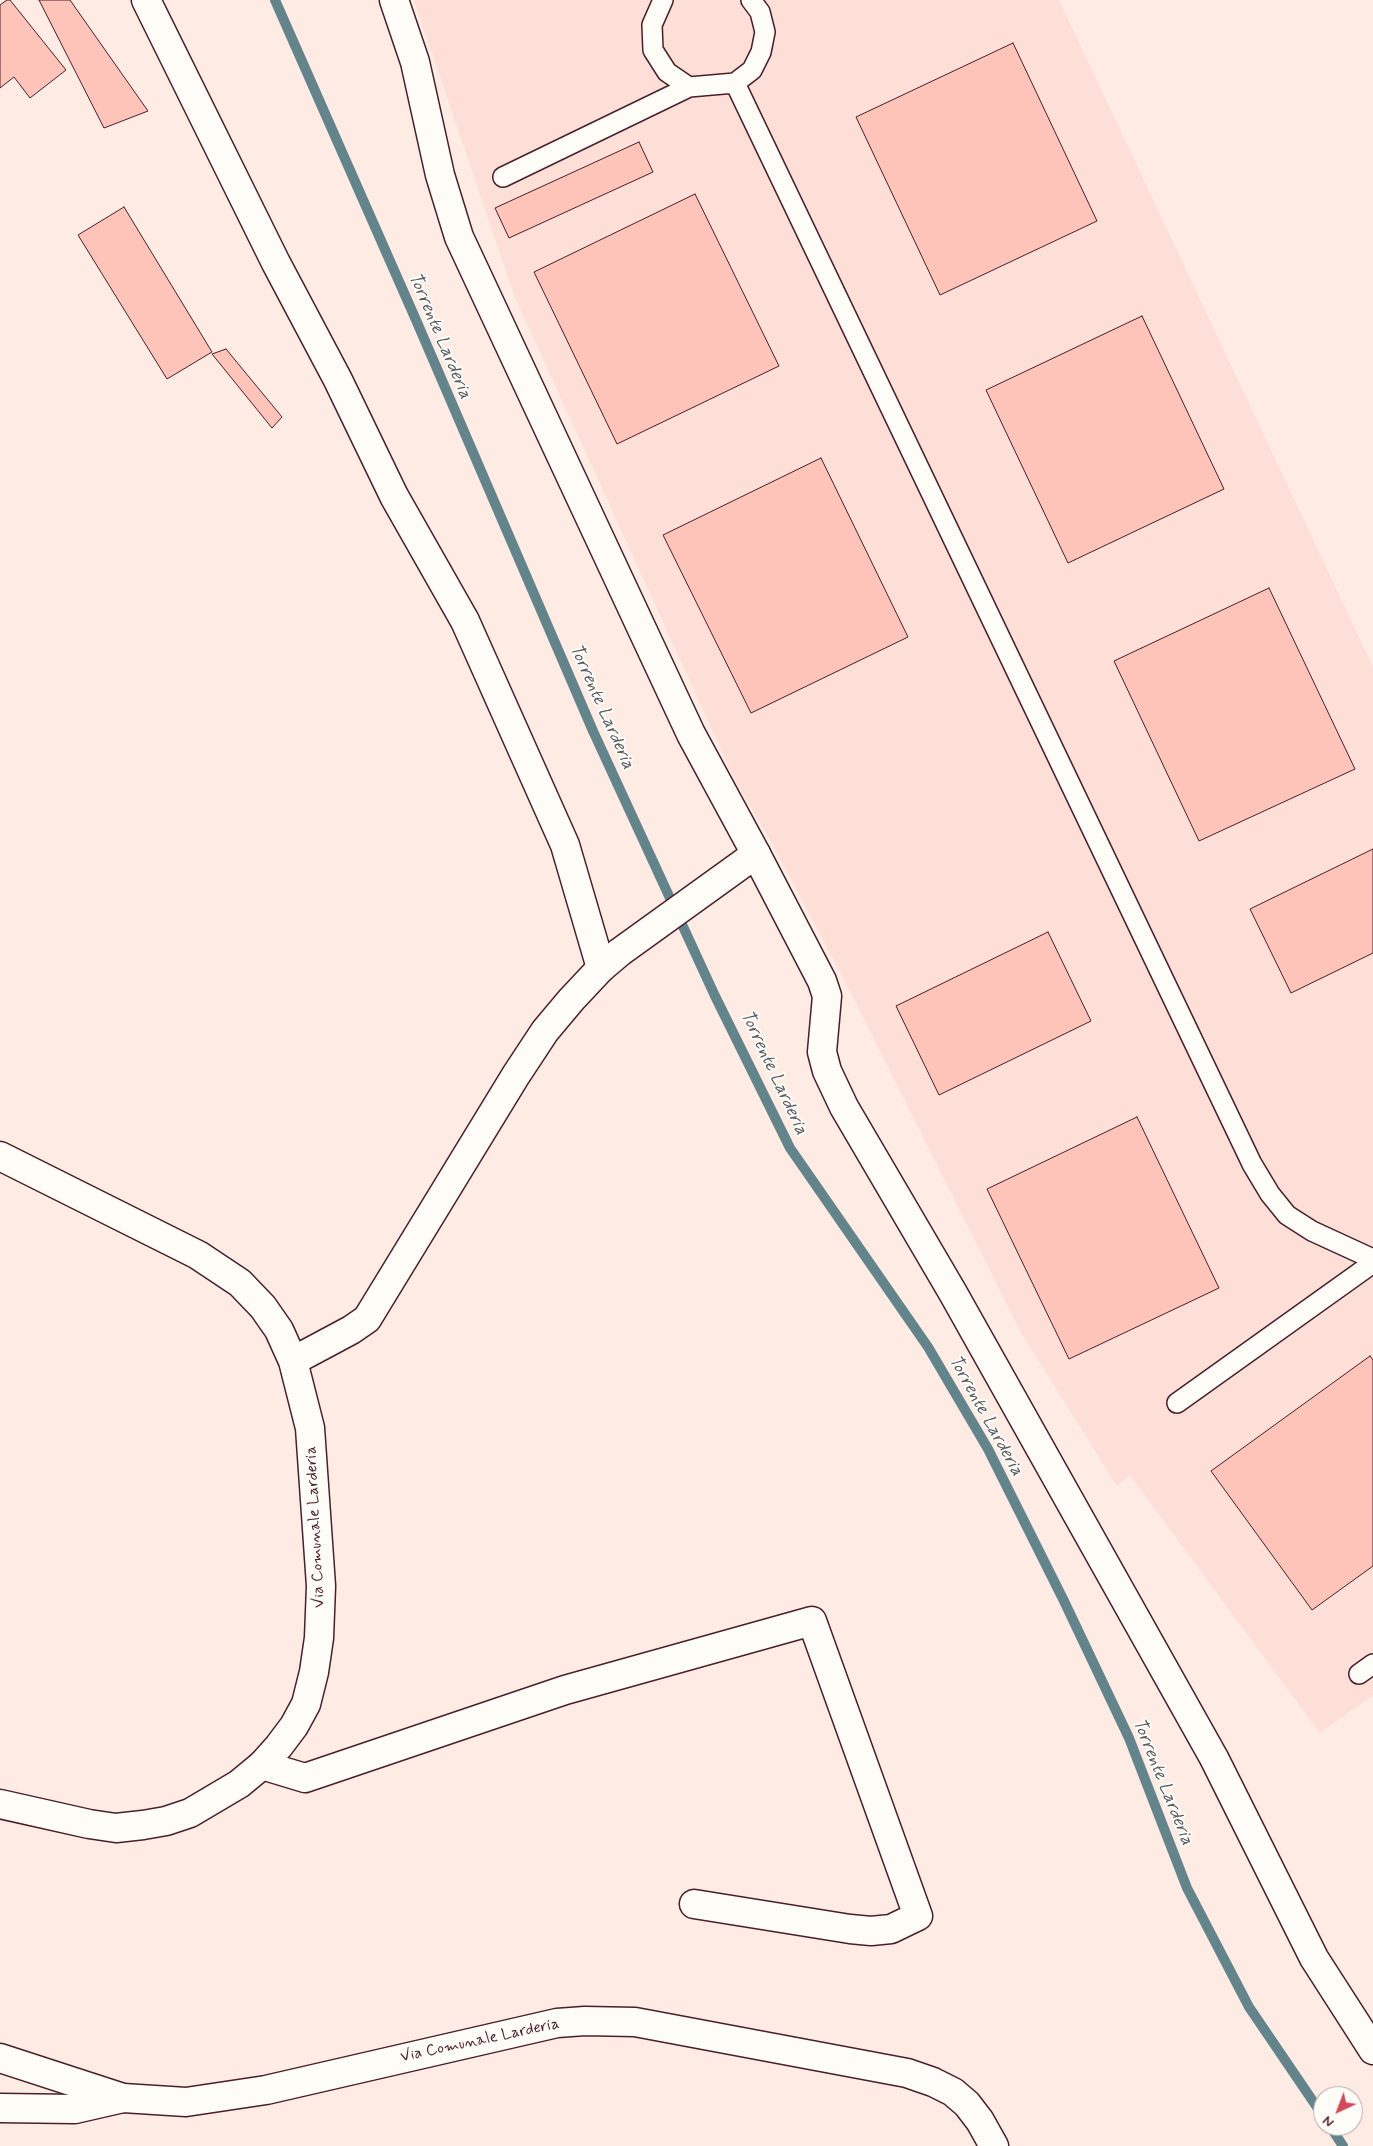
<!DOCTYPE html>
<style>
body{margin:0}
#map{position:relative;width:1373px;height:2146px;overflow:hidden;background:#fdebe4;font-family:Mynerve,sans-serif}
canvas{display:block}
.north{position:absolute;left:1313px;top:2086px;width:50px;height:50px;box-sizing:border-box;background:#fdfcf7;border:1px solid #b5a4a5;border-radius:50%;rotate:223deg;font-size:14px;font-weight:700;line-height:20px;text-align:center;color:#4a1f2b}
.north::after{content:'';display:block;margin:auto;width:18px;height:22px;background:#d1495b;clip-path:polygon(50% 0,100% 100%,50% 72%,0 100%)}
</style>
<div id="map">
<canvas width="1373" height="2146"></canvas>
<div class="north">N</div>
</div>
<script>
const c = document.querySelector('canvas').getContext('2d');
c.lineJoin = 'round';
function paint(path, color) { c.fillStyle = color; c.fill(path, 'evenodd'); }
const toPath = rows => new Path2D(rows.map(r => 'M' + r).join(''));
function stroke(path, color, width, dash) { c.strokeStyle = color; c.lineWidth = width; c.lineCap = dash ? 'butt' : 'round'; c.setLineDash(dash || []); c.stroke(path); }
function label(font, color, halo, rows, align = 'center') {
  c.font = font + ' Mynerve,sans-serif'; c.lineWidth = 4; c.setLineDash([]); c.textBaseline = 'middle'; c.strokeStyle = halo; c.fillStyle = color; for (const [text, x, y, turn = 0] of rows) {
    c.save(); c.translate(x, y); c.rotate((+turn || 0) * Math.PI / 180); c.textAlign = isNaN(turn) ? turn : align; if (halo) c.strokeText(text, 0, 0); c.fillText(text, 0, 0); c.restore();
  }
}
const built = toPath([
 [414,0,1059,0,1373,667,1373,1695,1320,1733,1130,1475,1117,1486,1022,1334,852,995,772,843,734,778,514,295]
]);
const stream = toPath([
 [275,0,416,320,593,731,715,996,790,1148,928,1347,988,1449,1064,1601,1129,1738,1187,1888,1249,2007,1323,2116],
 [1330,2126,1343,2146]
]);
const building = toPath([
 [7,0,10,0,66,70,30,98,14,77,0,88,0,5,7,0],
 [39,0,70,0,148,111,104,128,39,0],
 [1013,43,1097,221,940,295,856,117,1013,43],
 [639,142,653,172,509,238,495,208,639,142],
 [695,194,779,366,617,444,534,272,695,194],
 [124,207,212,352,167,379,78,235,124,207],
 [1142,316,1224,489,1068,563,986,390,1142,316],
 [226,349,282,417,272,428,212,354,226,349],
 [821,458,908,637,751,713,663,535,821,458],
 [1269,588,1355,769,1199,841,1114,661,1269,588],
 [1373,849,1373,953,1291,993,1250,909,1373,849],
 [1048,932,1091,1021,939,1095,896,1006,1048,932],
 [1137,1117,1219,1288,1069,1359,987,1189,1137,1117],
 [1370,1356,1373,1360,1373,1566,1312,1610,1211,1471,1370,1356]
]);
const lane = toPath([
 [663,0,652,25,653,50,667,72,689,87,735,83,752,70,761,52,765,32,760,12,751,0],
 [735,83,1252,1164,1270,1194,1287,1215,1312,1231,1373,1259],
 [503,177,689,87],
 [1177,1403,1373,1263],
 [1359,1674,1373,1664]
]);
const street = toPath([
 [146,0,276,263,338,380,394,496,465,621,565,845,601,968],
 [394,0,415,62,440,175,459,237,691,734,756,854],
 [262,1765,305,1778,565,1690,812,1621,918,1916,891,1929,871,1931,850,1929,694,1904],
 [0,2108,75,2109,123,2098]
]);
const secondary = toPath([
 [0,1156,198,1255,240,1283,263,1307,279,1330,293,1361,310,1428,321,1586,319,1638,314,1672,306,1704,294,1726,279,1746,262,1765,239,1784,190,1813,166,1821,143,1825,116,1828,89,1824,0,1804],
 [293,1361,351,1330,367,1319,516,1075,545,1031,571,1000,601,968,620,952,756,854,822,981,827,996,822,1052,827,1071,844,1107,953,1293,1214,1758,1314,1958,1373,2050],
 [0,2058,123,2098,186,2102,266,2090,557,2023,585,2021,635,2022,907,2073,933,2082,953,2092,967,2104,980,2121,994,2146]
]);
const streetNames = [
 ["Via Comunale Larderia",316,1527,-93],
 ["Via Comunale Larderia",480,2041,-12]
];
const waterNames = [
 ["Torrente Larderia",439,336,67],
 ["Torrente Larderia",601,707,66],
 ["Torrente Larderia",773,1073,65],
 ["Torrente Larderia",985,1416,61],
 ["Torrente Larderia",1162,1782,68]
];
paint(built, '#fddfd7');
stroke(stream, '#64848c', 10);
paint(building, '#fec3b9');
stroke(building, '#4a1f2b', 1);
stroke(lane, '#4a1f2b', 22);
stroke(street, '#4a1f2b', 31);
stroke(secondary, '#4a1f2b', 31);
stroke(lane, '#fdfcf7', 19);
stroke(street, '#fdfcf7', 28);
stroke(secondary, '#fdfcf7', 28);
label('16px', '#4a1f2b', '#fdfcf7', streetNames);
label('italic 18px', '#595a63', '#fdfcf7', waterNames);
</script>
